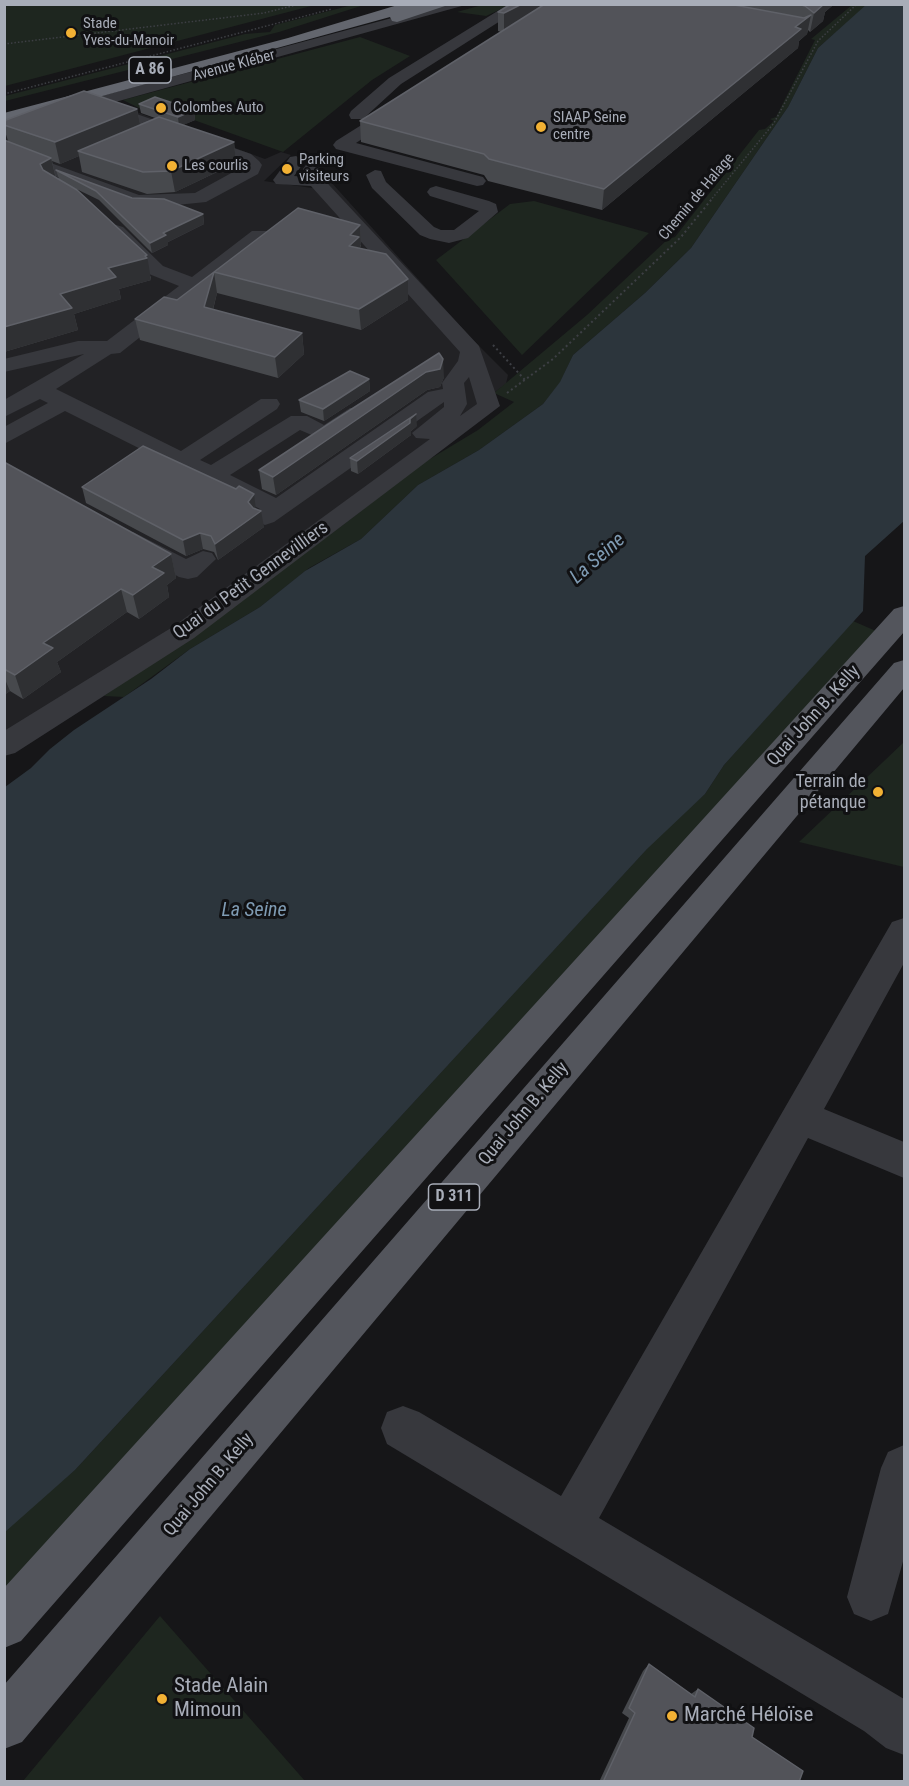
<!DOCTYPE html>
<meta charset="utf-8">
<style>
body{margin:0}
#map{position:relative;width:909px;height:1786px;overflow:hidden;background:#161618;font-family:"Roboto Condensed",sans-serif}
canvas{display:block}
.frame{position:absolute;inset:0;border:6px solid #a8adb8;pointer-events:none}
</style>
<div id="map">
<canvas width="909" height="1786"></canvas>
<div class="frame"></div>
</div>
<script>
const c = document.querySelector('canvas').getContext('2d');
c.lineJoin = 'round';
function paint(path, color) { c.fillStyle = color; c.fill(path, 'evenodd'); }
const toPath = rows => new Path2D(rows.map(r => 'M' + r).join(''));
function stroke(path, color, width, dash) { c.strokeStyle = color; c.lineWidth = width; c.lineCap = dash ? 'butt' : 'round'; c.setLineDash(dash || []); c.stroke(path); }
function label(font, color, halo, rows, align = 'center') {
  c.font = font + ' "Roboto Condensed",sans-serif'; c.lineWidth = 6; c.setLineDash([]); c.textBaseline = 'middle'; c.strokeStyle = halo; c.fillStyle = color; for (const [text, x, y, turn = 0] of rows) {
    c.save(); c.translate(x, y); c.rotate((+turn || 0) * Math.PI / 180); c.textAlign = isNaN(turn) ? turn : align; if (halo) c.strokeText(text, 0, 0); c.fillText(text, 0, 0); c.restore();
  }
}
const built = toPath([
 [112,103,265,159,281,152,291,155,264,181,312,188,331,182,471,338,508,375,506,384,204,606,5,737,5,132]
]);
const green = toPath([
 [356,4,364,5,279,32,5,101,5,96,245,34,270,32,275,25],
 [5,5,315,5,5,86],
 [482,5,510,5,486,16,457,12],
 [852,5,867,5,818,48,788,107,691,248,645,293,573,355,560,383,543,404,479,450,418,485,361,539,309,568,260,607,190,649,124,697,104,696,339,528,420,465,478,430,514,402,494,393,587,315,668,239,675,237,759,130,765,129,774,121,770,119,776,117,815,40,811,39],
 [360,37,410,56,372,80,283,152,155,106,143,110,123,100],
 [534,201,649,233,522,355,436,260,510,204],
 [853,621,876,631,5,1592,5,1529,75,1470,667,827,705,794,724,765],
 [904,742,904,867,799,842],
 [160,1616,305,1781,23,1781]
]);
const water = toPath([
 [867,4,904,5,904,521,865,556,863,611,724,765,705,794,647,849,75,1470,5,1532,5,787,31,768,50,749,74,730,151,679,190,649,260,607,305,571,361,539,418,485,479,450,543,404,560,382,573,355,645,293,691,248,788,107,818,48]
]);
const pathFar1 = toPath([
 [4,44,264,13,300,4],
 [4,94,332,9],
 [710,201,774,123,818,41,857,4]
]);
const path = toPath([
 [493,345,525,380],
 [507,393,553,359,681,237,711,200]
]);
const minor = toPath([
 [444,4,469,4,108,104,251,154,259,161,262,165,258,174,206,202,147,208,135,206,4,157,4,146,139,195,195,193,244,166,239,162,92,109,4,132,4,122,444,4],
 [509,4,527,4,401,84,363,119,351,119,349,115,351,111,389,78,509,4],
 [398,102,404,103,406,107,404,111,356,143,483,177,486,181,483,185,477,186,336,149,333,145,336,141,398,102],
 [296,156,305,161,294,176,307,177,303,169,306,165,318,165,329,185,479,346,500,406,194,638,15,753,4,756,4,731,174,626,430,439,416,438,412,433,444,407,444,402,274,522,265,525,256,522,252,517,260,509,65,411,4,444,4,427,48,403,40,399,4,417,4,400,84,354,4,372,4,359,78,341,107,341,179,286,149,274,106,231,116,225,123,227,163,266,192,277,252,231,266,231,269,235,120,353,111,354,56,389,181,451,261,399,277,399,280,404,277,409,200,460,211,465,291,416,307,416,324,425,350,408,366,408,369,413,366,418,338,436,321,439,300,430,230,475,276,498,428,392,443,389,442,383,458,361,460,352,311,186,276,184,273,180,276,176,290,157,296,156],
 [469,377,477,404,460,416,467,404,464,383,469,377],
 [375,170,381,171,386,182,434,227,441,230,454,230,479,211,430,196,427,192,430,188,436,186,489,201,496,204,498,212,468,238,449,243,430,239,420,235,372,188,366,175,375,170],
 [133,532,186,559,203,551,212,553,216,559,197,577,188,579,179,577,124,546,120,540,124,534,133,532],
 [904,918,904,963,824,1109,904,1142,904,1178,808,1138,599,1518,904,1699,904,1755,886,1748,864,1731,387,1444,381,1428,387,1412,403,1406,419,1412,561,1496,892,922,904,918],
 [904,1445,904,1558,888,1614,871,1621,854,1614,847,1597,881,1468,888,1452,904,1445]
]);
const major = toPath([
 [904,606,904,632,21,1641,4,1648,4,1588,894,609,904,606],
 [904,660,904,688,22,1742,4,1749,4,1685,894,663,904,660]
]);
const highway = toPath([
 [401,4,451,4,397,22,392,21,390,17,4,123,4,113,288,38,401,4]
]);
const wall = toPath([
 [511,4,833,4,832,6,825,12,823,21,810,32,808,30,807,34,799,41,798,48,602,210,488,181,484,175,361,142,360,121,501,32,498,31,498,12],
 [139,104,194,110,195,120,183,125,234,142,236,163,175,192,147,194,82,172,79,156,60,164,52,161,56,178,59,179,56,170,132,198,203,214,204,224,168,242,168,245,152,253,99,200,64,183,151,277,151,280,119,289,121,299,74,314,78,330,4,352,4,140,8,141,4,128,4,123,137,109,140,124,155,118,141,113],
 [360,225,361,245,360,248,408,279,408,300,361,330,217,293,214,272],
 [214,272,217,293,213,310,302,333,304,354,278,378,140,340,135,319,177,300],
 [444,377,440,387,427,390,276,495,262,489,259,470],
 [369,379,370,391,324,421,301,412,299,400],
 [417,426,411,431,411,435,358,474,351,471,350,458],
 [4,462,171,554,176,578,167,585,169,597,139,619,127,612,57,662,61,672,23,699,10,691,4,695],
 [82,487,256,509,264,527,218,560,214,552,203,549,186,556,86,503],
 [649,1664,691,1694,698,1689,752,1737,799,1782,599,1782,629,1718,622,1713,643,1671]
]);
const shadedWall = toPath([
 [522,4,550,4,504,33,504,13],
 [818,4,833,4,832,6,825,12,823,21,810,32,814,13],
 [811,15,807,34,799,41,798,48,602,210,604,189],
 [137,109,141,129,78,151,79,156,60,164,55,142],
 [194,110,195,120,179,127,178,117],
 [234,142,236,163,175,192,171,171],
 [51,158,56,179,45,186,40,164],
 [203,214,204,224,168,242,168,245,152,253,150,243,163,233],
 [360,225,361,245,360,246,360,257,349,246,350,235],
 [147,255,151,280,119,289,121,299,74,314,78,330,4,352,4,327,60,294,108,268],
 [214,272,217,293,208,328,204,307],
 [408,279,408,300,361,330,359,309],
 [302,333,304,354,278,378,275,357],
 [443,359,444,377,440,387,427,390,276,495,273,477],
 [369,379,370,391,324,421,323,409],
 [416,414,417,426,411,431,411,435,358,474,357,461],
 [254,494,256,510,250,518,248,502],
 [261,511,264,527,218,560,215,544],
 [200,533,203,549,186,556,183,540],
 [171,554,176,578,167,585,169,597,139,619,133,595,152,567],
 [121,589,127,612,57,662,61,672,23,699,15,675,43,643],
 [4,677,10,691,4,695]
]);
const building = toPath([
 [511,4,522,4,504,13,498,12,511,4],
 [545,4,729,4,804,18,811,15,795,27,801,29,604,189,489,159,484,154,360,121,545,4],
 [798,4,824,4,814,13,805,6,798,4],
 [84,91,137,109,55,142,4,125,6,120,84,91],
 [155,97,194,110,178,117,139,104,155,97],
 [159,117,234,142,171,171,143,172,78,151,159,117],
 [4,140,51,158,40,164,43,170,77,190,147,255,145,256,147,258,108,268,116,277,60,294,72,308,4,327,4,140],
 [56,170,132,198,164,199,203,214,163,233,166,235,150,243,96,191,56,170],
 [298,208,360,225,350,235,359,237,349,246,386,254,408,279,359,309,214,272,298,208],
 [214,272,204,307,302,333,275,357,135,319,164,297,177,300,214,272],
 [439,353,443,359,440,369,426,372,273,477,259,470,333,421,439,353],
 [350,371,369,379,323,409,299,400,350,371],
 [416,414,410,419,410,423,357,461,350,458,416,414],
 [143,446,236,489,239,486,254,494,248,502,253,508,261,511,215,544,211,536,200,533,183,540,82,487,143,446],
 [4,462,171,554,152,567,164,573,133,595,121,589,43,643,53,648,15,675,4,669,4,462],
 [649,1664,695,1697,698,1689,754,1728,752,1737,803,1771,799,1782,603,1782,635,1713,629,1708,649,1664]
]);
const markers = [
 [71,33,6,"#f2b134"],
 [161,108,6,"#f2b134"],
 [541,127,6,"#f2b134"],
 [172,166,6,"#f2b134"],
 [287,169,6,"#f2b134"],
 [878,792,6,"#f2b134"],
 [162,1699,6,"#f2b134"],
 [672,1716,6,"#f2b134"]
];
const farPoinames = [
 ["Stade",83,24],
 ["Yves-du-Manoir",83,41],
 ["Colombes Auto",173,108],
 ["SIAAP Seine",553,118],
 ["centre",553,135],
 ["Parking",299,160],
 ["visiteurs",299,177],
 ["Les courlis",184,166]
];
const farStreetnames = [
 ["Avenue Kléber",234,66,-15],
 ["Chemin de Halage",697,197,-50]
];
const shields = [
 [150,70,42],
 [454,1197,51]
];
const shieldNames = [
 ["A 86",150,70],
 ["D 311",454,1197]
];
const streetNames = [
 ["Quai du Petit Gennevilliers",251,581,-36],
 ["Quai John B. Kelly",814,716,-48],
 ["Quai John B. Kelly",524,1114,-50],
 ["Quai John B. Kelly",209,1485,-50]
];
const poiNames = [
 ["Terrain de",866,782],
 ["pétanque",866,803]
];
const waterNames = [
 ["La Seine",598,559,-41],
 ["La Seine",254,911]
];
const nearPoinames = [
 ["Stade Alain",174,1687],
 ["Mimoun",174,1711],
 ["Marché Héloïse",684,1716]
];
paint(built, '#222225');
paint(green, '#1e261f');
paint(water, '#2c353c');
stroke(pathFar1, '#3d3f44', 1.5, [1.5, 2]);
stroke(path, '#3d3f44', 2, [2, 3]);
paint(minor, '#37383d');
paint(major, '#53555c');
paint(highway, '#63666e');
paint(wall, '#47494d');
paint(shadedWall, '#2f3033');
paint(building, '#525359');
stroke(building, '#5f6168', 1.5);
for (const [x, y, r, color] of markers) { const dot = new Path2D(); dot.arc(x, y, r, 0, 2 * Math.PI); c.fillStyle = color; c.fill(dot); stroke(dot, '#111113', 2); }
label('15px', '#a8adb8', '#111113', farPoinames, 'left');
label('15px', '#a8adb8', '#111113', farStreetnames);
for (const [x, y, w] of shields) { const box = new Path2D(); box.roundRect(x - w / 2, y - 13, w, 26, 4.5); c.fillStyle = '#111113'; c.fill(box); stroke(box, '#a8adb8', 1.5); }
label('bold 16px', '#a8adb8', null, shieldNames);
label('18px', '#a8adb8', '#111113', streetNames);
label('18px', '#a8adb8', '#111113', poiNames, 'right');
label('italic 20px', '#7f9bb3', '#111113', waterNames);
label('21px', '#a8adb8', '#111113', nearPoinames, 'left');
</script>
